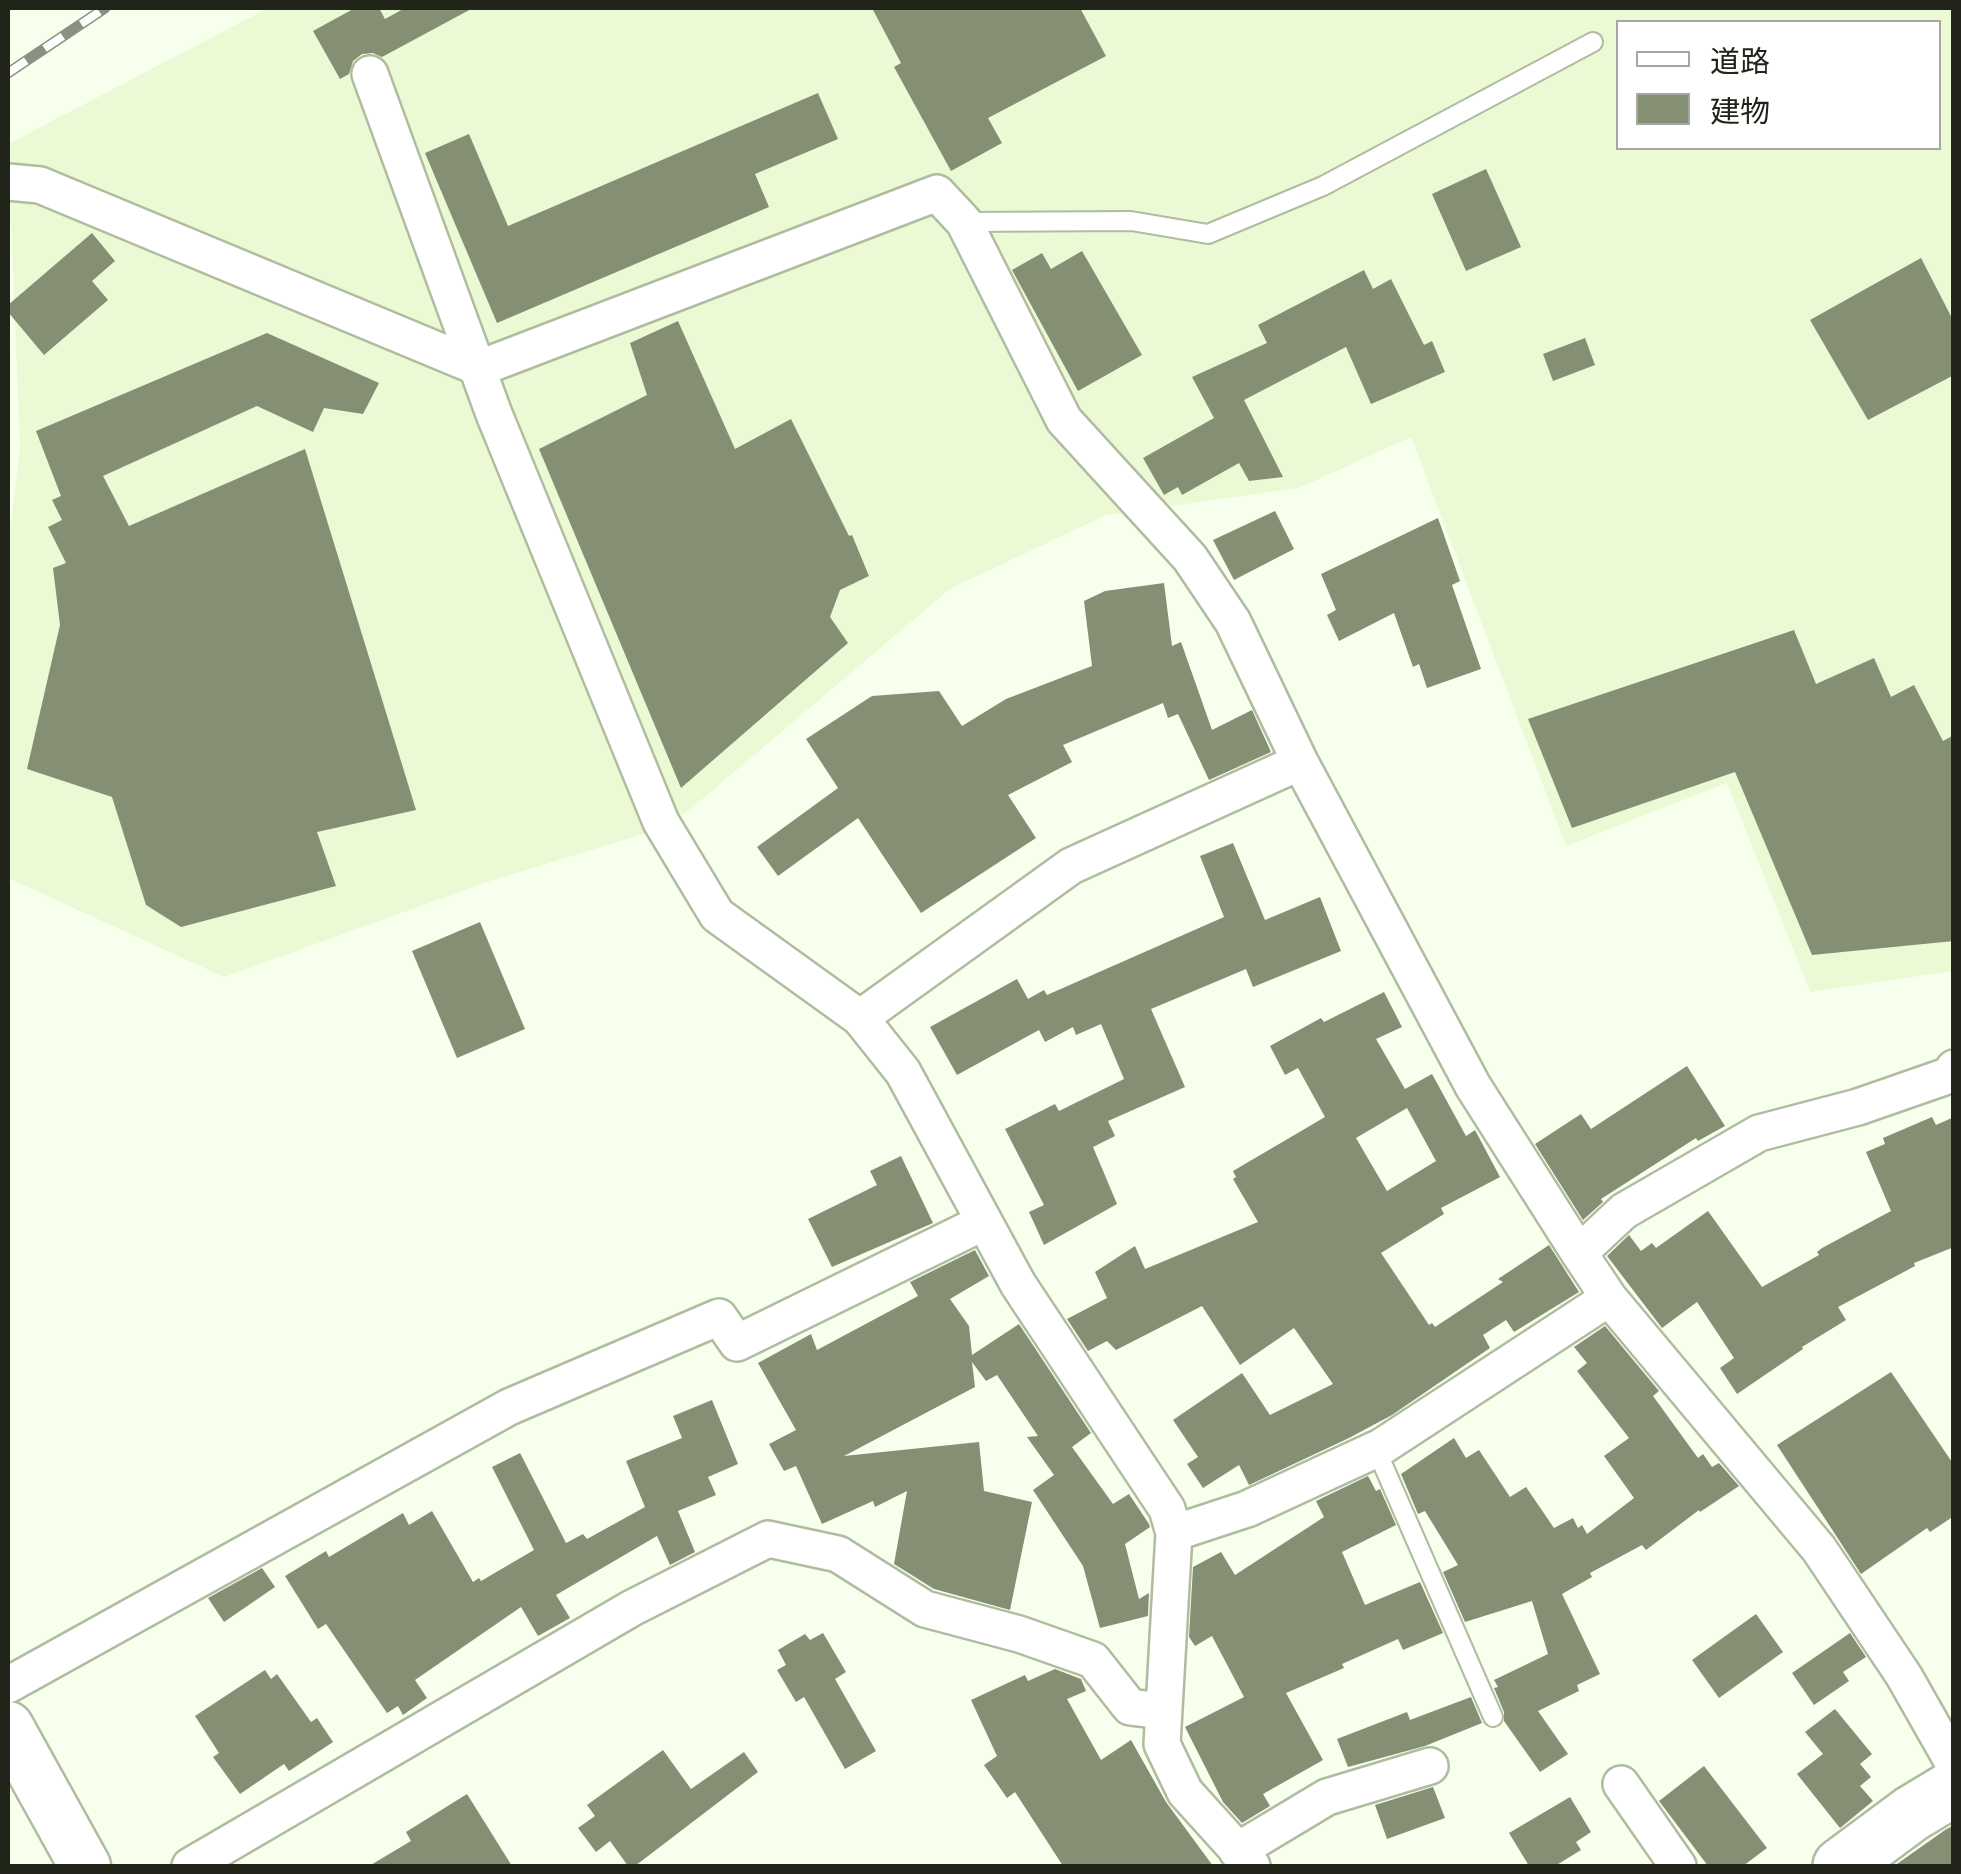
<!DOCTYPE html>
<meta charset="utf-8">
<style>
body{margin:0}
#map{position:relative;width:1961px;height:1874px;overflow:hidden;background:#f7ffed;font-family:"Archivo Narrow","Noto Sans JP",sans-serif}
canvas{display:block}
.frame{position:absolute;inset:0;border:10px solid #202419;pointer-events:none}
.legend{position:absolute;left:1616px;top:20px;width:325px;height:130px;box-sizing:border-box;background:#fff;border:2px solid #a6a7a3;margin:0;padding:12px 18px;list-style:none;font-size:30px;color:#202419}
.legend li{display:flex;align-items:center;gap:20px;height:50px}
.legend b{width:50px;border:2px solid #a6a7a3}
</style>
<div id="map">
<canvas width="1961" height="1874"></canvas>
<div class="frame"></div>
<ul class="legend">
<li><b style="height:12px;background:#fff"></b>道路</li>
<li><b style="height:28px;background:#848f74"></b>建物</li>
</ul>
</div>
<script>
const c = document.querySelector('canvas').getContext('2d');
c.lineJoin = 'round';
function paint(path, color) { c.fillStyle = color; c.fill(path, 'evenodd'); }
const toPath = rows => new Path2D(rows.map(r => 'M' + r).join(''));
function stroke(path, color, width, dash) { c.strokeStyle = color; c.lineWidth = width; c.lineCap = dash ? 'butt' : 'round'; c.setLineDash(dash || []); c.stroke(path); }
const built = toPath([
 [268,8,1953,8,1953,971,1810,992,1727,783,1566,846,1411,437,1299,488,1106,515,950,589,687,812,644,834,490,881,224,977,8,878,8,549,20,448,8,144],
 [1618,22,1938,22,1938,148,1618,148]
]);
const building = toPath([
 [355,8,379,8,385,19,405,8,473,8,382,57,373,53,362,54,353,61,349,74,340,79,313,31],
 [872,8,1080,8,1106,56,988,118,1002,143,951,171,894,67,901,63],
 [818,93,838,139,755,174,769,207,497,323,425,153,469,134,508,226],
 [1486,169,1521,247,1466,271,1432,194],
 [92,233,115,261,92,281,108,300,44,355,8,312,8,305],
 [1082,251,1142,355,1078,391,1012,270,1042,253,1051,269],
 [1921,258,1954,322,1954,375,1868,420,1810,320],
 [1364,270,1373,289,1391,279,1424,345,1432,341,1445,372,1371,404,1346,347,1244,400,1283,477,1249,481,1239,463,1182,495,1178,487,1164,495,1143,458,1214,418,1192,377,1267,343,1258,325],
 [678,321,735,449,791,419,849,536,852,535,869,576,840,590,830,617,848,643,681,788,539,449,647,395,630,343],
 [267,333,379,383,363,414,324,408,313,432,257,406,103,476,129,526,305,449,416,810,317,832,336,886,181,927,146,905,112,797,27,769,60,625,53,568,66,563,48,527,62,520,52,500,61,496,36,431],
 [1585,338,1595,365,1553,381,1543,354],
 [1275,511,1294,549,1234,580,1213,540],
 [1438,518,1460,581,1452,585,1481,669,1427,688,1419,664,1413,667,1394,613,1339,641,1327,615,1336,610,1321,574],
 [1164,583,1172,646,1181,642,1212,730,1252,710,1271,752,1209,780,1178,714,1168,718,1163,703,1063,745,1072,762,1008,795,1036,838,921,913,858,818,778,876,757,847,838,788,806,739,872,696,939,691,962,726,1006,699,1092,666,1084,601,1105,591],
 [1794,630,1816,684,1874,658,1891,697,1914,685,1943,741,1954,735,1954,941,1812,955,1735,772,1572,828,1528,719],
 [1233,843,1265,920,1320,897,1341,951,1253,987,1246,969,1151,1009,1185,1087,1108,1121,1115,1136,1093,1147,1117,1204,1044,1245,1029,1212,1044,1205,1005,1129,1055,1104,1059,1111,1124,1079,1101,1024,1076,1035,1073,1027,1045,1042,1039,1030,957,1075,930,1027,1017,979,1028,999,1044,990,1047,995,1224,917,1200,856],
 [480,922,525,1029,457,1058,412,951],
 [1384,992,1402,1027,1376,1039,1405,1089,1432,1074,1466,1136,1475,1130,1500,1177,1441,1208,1444,1214,1381,1253,1429,1325,1432,1323,1435,1327,1503,1282,1498,1279,1549,1245,1579,1292,1514,1332,1506,1320,1483,1335,1490,1348,1392,1415,1349,1438,1249,1485,1239,1465,1203,1488,1187,1464,1198,1457,1173,1420,1242,1373,1270,1415,1333,1384,1294,1328,1240,1365,1202,1306,1116,1350,1107,1341,1088,1351,1067,1319,1107,1298,1095,1272,1135,1246,1145,1269,1258,1222,1233,1179,1236,1177,1233,1171,1325,1117,1298,1068,1285,1075,1270,1046,1321,1018,1324,1022],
 [1407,1108,1436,1161,1387,1191,1356,1138],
 [1687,1066,1725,1126,1698,1141,1696,1138,1601,1199,1603,1202,1583,1220,1535,1144,1581,1114,1591,1129],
 [1932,1117,1936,1125,1954,1117,1954,1247,1914,1263,1915,1266,1838,1307,1846,1320,1802,1347,1803,1349,1737,1394,1720,1368,1734,1358,1697,1302,1662,1328,1607,1256,1629,1235,1641,1251,1652,1243,1656,1248,1708,1211,1762,1287,1819,1255,1817,1252,1822,1248,1891,1211,1866,1152,1885,1144,1883,1138],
 [901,1156,933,1223,832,1267,808,1219,877,1185,870,1171],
 [975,1250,989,1276,950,1299,969,1326,972,1355,1019,1324,1091,1433,1072,1447,1113,1504,1129,1494,1149,1524,1150,1527,1125,1544,1139,1599,1149,1593,1148,1616,1100,1628,1083,1566,1033,1490,1054,1475,1027,1437,1038,1436,997,1375,986,1381,972,1362,975,1387,844,1456,979,1442,984,1491,1032,1502,1010,1610,934,1589,894,1564,907,1491,875,1507,873,1501,822,1524,796,1466,784,1471,769,1444,796,1430,758,1363,811,1334,817,1350,918,1296,910,1282],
 [1605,1326,1659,1391,1653,1396,1698,1458,1703,1454,1712,1467,1719,1463,1739,1486,1700,1512,1699,1510,1646,1550,1642,1545,1590,1573,1592,1577,1562,1594,1600,1674,1577,1685,1579,1691,1538,1711,1568,1754,1540,1772,1504,1721,1504,1712,1494,1688,1498,1687,1494,1680,1548,1654,1532,1601,1465,1622,1443,1572,1458,1565,1425,1511,1418,1514,1401,1474,1454,1438,1466,1458,1479,1450,1510,1497,1526,1487,1554,1528,1573,1518,1578,1528,1582,1525,1587,1534,1634,1498,1604,1456,1629,1438,1577,1371,1587,1363,1574,1347],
 [1891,1372,1954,1465,1954,1516,1930,1532,1927,1528,1861,1574,1777,1445],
 [712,1400,738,1464,708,1477,716,1495,678,1511,695,1552,670,1565,657,1536,556,1595,570,1618,538,1636,521,1607,415,1680,427,1698,403,1715,398,1706,387,1713,326,1624,318,1629,285,1576,326,1551,329,1557,403,1513,409,1525,432,1511,473,1582,479,1578,481,1581,534,1550,492,1467,520,1453,566,1543,583,1534,587,1539,645,1507,626,1461,682,1438,673,1416],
 [1368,1476,1376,1491,1380,1489,1396,1525,1342,1552,1365,1605,1420,1582,1443,1633,1403,1650,1398,1639,1342,1664,1344,1668,1286,1693,1323,1760,1263,1794,1270,1806,1242,1823,1223,1802,1185,1727,1244,1697,1212,1636,1195,1646,1189,1637,1193,1567,1221,1552,1235,1575,1324,1517,1316,1501],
 [262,1568,275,1587,224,1622,208,1598],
 [1756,1614,1783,1652,1719,1698,1692,1660],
 [823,1633,846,1672,835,1679,876,1751,845,1769,804,1697,796,1702,777,1670,786,1665,778,1650,805,1634,810,1640],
 [1850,1633,1866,1657,1843,1672,1849,1681,1814,1705,1792,1673],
 [1055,1669,1081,1679,1086,1691,1067,1699,1101,1760,1131,1740,1166,1802,1213,1866,1063,1866,1015,1792,1007,1798,984,1765,997,1756,971,1700,1025,1675,1028,1681],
 [265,1670,271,1679,277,1674,311,1722,317,1718,333,1742,289,1771,284,1764,240,1794,213,1757,219,1753,195,1716],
 [1471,1697,1482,1723,1425,1746,1348,1767,1337,1739,1407,1712,1410,1720],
 [1835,1709,1872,1754,1860,1764,1871,1777,1860,1786,1873,1801,1840,1828,1797,1774,1823,1754,1805,1732],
 [663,1750,691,1789,744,1752,758,1772,635,1866,628,1866,610,1841,596,1852,578,1828,595,1816,587,1805],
 [1704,1766,1767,1848,1743,1866,1708,1866,1659,1801],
 [1433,1787,1445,1818,1387,1839,1375,1805],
 [467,1794,512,1866,369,1866,411,1841,406,1832],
 [1570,1797,1591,1832,1576,1842,1581,1850,1555,1866,1529,1866,1509,1833],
 [1954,1825,1954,1866,1894,1866,1945,1830]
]);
const service = toPath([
 [964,222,1131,221,1208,234,1323,186,1593,42],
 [1376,1449,1493,1717]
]);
const minor = toPath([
 [370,74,494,414,661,822,717,915,860,1018,903,1072,1018,1284,1167,1509,1174,1533,1162,1744,1185,1792,1252,1866],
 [8,182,40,185,480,368,937,193,964,222,1064,420,1190,558,1233,622,1300,762,1473,1086,1579,1253,1609,1298,1819,1549,1904,1676,1954,1764],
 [860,1018,1071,866,1300,762],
 [1579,1253,1624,1211,1759,1133,1858,1107,1950,1075,1954,1068],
 [1174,1533,1247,1509,1381,1447,1609,1298],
 [8,1685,509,1407,719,1317,737,1343,984,1222],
 [1621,1784,1678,1866],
 [1237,1851,1327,1797,1430,1766],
 [190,1866,632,1608,768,1539,838,1554,925,1609,1019,1634,1093,1660,1130,1707,1162,1711]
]);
const secondary = toPath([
 [8,1727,85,1866]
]);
const primary = toPath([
 [1841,1866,1911,1814,1954,1788]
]);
const rail = toPath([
 [8,73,105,8]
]);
paint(built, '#ebfad5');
paint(building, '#848f74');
stroke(service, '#b0bc9f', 22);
stroke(minor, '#b0bc9f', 40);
stroke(secondary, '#b0bc9f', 55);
stroke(primary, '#b0bc9f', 60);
stroke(service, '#fff', 18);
stroke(minor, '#fff', 35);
stroke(secondary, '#fff', 50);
stroke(primary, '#fff', 55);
stroke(rail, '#8b9182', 11);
stroke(rail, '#fff', 8, [22]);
</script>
